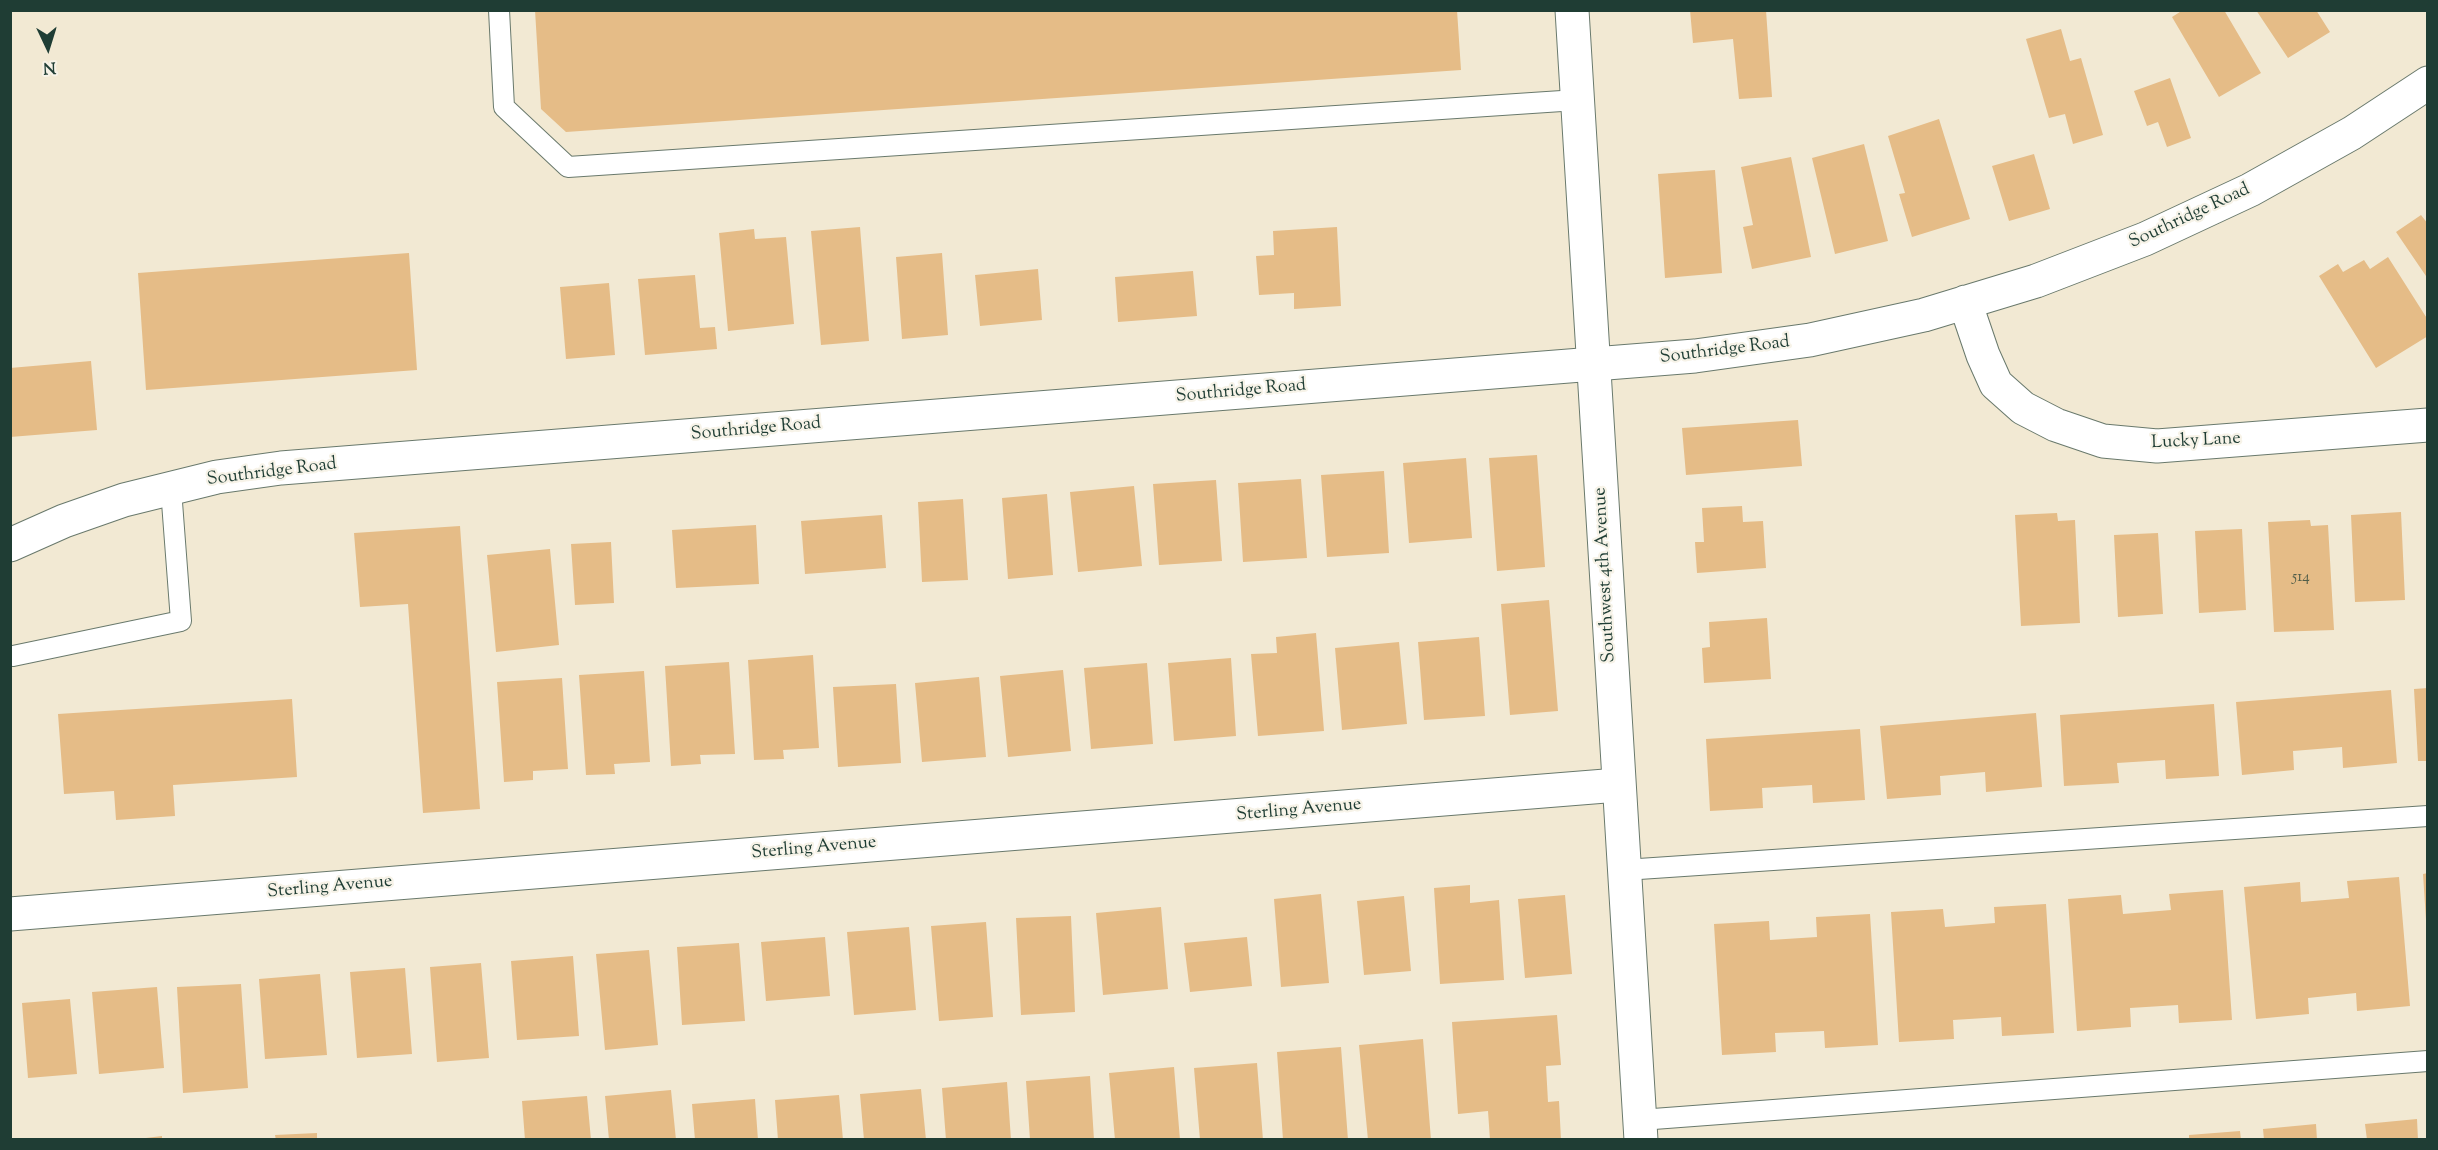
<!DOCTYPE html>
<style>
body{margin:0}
#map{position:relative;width:2438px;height:1150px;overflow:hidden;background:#f2e9d3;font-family:"Sorts Mill Goudy",serif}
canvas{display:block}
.frame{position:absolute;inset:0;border:12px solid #1f3d34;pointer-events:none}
.north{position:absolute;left:18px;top:18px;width:60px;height:60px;-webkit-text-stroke:4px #f7f3e8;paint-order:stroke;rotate:176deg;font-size:16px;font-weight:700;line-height:24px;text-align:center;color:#1f3d34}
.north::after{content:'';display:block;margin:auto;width:21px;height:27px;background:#1f3d34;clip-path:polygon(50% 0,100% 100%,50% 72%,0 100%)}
</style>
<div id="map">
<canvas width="2438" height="1150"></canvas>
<div class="frame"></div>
<div class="north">N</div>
</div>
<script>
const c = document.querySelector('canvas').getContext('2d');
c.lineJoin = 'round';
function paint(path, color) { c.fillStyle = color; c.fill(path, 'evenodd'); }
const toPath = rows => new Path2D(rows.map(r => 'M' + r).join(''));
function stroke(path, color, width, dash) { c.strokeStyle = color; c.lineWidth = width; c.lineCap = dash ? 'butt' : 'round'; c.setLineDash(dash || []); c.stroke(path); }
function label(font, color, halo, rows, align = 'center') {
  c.font = font + ' "Sorts Mill Goudy",serif'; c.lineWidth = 4.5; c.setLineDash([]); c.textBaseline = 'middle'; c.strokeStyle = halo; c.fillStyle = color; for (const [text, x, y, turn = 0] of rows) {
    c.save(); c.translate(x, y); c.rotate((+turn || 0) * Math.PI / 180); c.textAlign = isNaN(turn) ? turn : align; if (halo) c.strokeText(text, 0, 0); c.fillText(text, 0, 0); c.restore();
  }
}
const building = toPath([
 [535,10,1457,10,1461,70,566,132,541,109],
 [1690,10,1766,10,1772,97,1739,99,1733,39,1693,43],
 [2183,10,2224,10,2261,73,2219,97,2172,17],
 [2256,10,2316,10,2330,32,2288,58],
 [2061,29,2070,61,2081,58,2103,135,2073,144,2065,114,2049,118,2026,39],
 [2170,78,2191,138,2167,147,2158,122,2147,126,2134,91],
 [1939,119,1970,219,1912,237,1899,194,1905,193,1888,136],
 [1864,144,1888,241,1835,254,1812,158],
 [2034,154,2050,209,2009,221,1992,166],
 [1791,157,1811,257,1752,269,1743,227,1753,225,1741,167],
 [1715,170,1722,273,1665,278,1658,174],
 [2421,215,2428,224,2428,279,2396,232],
 [860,227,869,341,821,345,811,231],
 [1337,227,1341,306,1294,309,1294,293,1259,295,1256,256,1274,255,1273,231],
 [754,229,755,239,786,237,794,324,728,331,719,233],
 [409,253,417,370,146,390,138,273],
 [942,253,948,335,902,339,896,257],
 [2388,257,2428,320,2428,336,2376,368,2319,276,2338,264,2343,272,2364,260,2370,269],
 [1038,269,1042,320,980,326,975,275],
 [1193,271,1197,316,1118,322,1115,277],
 [695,275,700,328,715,327,717,349,645,355,638,279],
 [609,283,615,355,566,359,560,287],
 [91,361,97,430,10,437,10,368],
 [1798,420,1802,466,1686,475,1682,428],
 [1537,455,1545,567,1497,571,1489,458],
 [1466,458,1472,538,1409,543,1403,463],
 [1384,471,1389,553,1327,557,1321,475],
 [1301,479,1307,558,1243,562,1238,483],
 [1216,480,1222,561,1159,565,1153,484],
 [1134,486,1142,566,1078,572,1070,492],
 [1047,494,1053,575,1008,579,1002,498],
 [963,499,968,580,922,582,918,502],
 [1742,506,1743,522,1763,521,1766,568,1697,573,1695,542,1704,542,1702,508],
 [2401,512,2405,600,2355,602,2351,515],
 [2057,513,2058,521,2075,520,2080,623,2021,626,2015,515],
 [882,515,886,568,805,574,801,521],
 [2310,520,2311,526,2328,525,2334,630,2274,632,2268,522],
 [756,525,759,584,676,588,672,530],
 [460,526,480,809,423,813,408,604,360,607,354,533],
 [2242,529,2246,610,2199,613,2195,531],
 [2158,533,2163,614,2118,617,2114,535],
 [611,542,614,603,575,605,571,544],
 [550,549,559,645,496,652,487,555],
 [1549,600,1558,711,1510,715,1501,604],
 [1767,618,1771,679,1704,683,1702,648,1710,647,1709,622],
 [1316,633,1324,731,1258,736,1251,654,1277,653,1276,637],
 [1479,637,1485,716,1424,720,1418,642],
 [1399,642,1407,724,1342,730,1335,648],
 [813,655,819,748,783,750,784,759,754,760,748,660],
 [1231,658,1236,736,1174,741,1168,663],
 [729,662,735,754,700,755,701,764,671,766,665,666],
 [1147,663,1153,744,1091,749,1084,668],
 [1063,670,1071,751,1008,757,1000,676],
 [644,671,650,762,614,764,615,774,586,775,579,675],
 [979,677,986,757,922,762,915,683],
 [562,678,568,769,533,771,533,780,504,782,497,682],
 [896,684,901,763,838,767,833,687],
 [2428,688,2428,761,2418,761,2414,689],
 [2391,690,2397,763,2343,768,2342,747,2293,751,2294,770,2242,775,2236,702],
 [292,699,297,777,173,785,175,816,116,820,114,791,64,794,58,714],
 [2214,704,2219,776,2166,779,2165,760,2117,763,2119,783,2064,786,2060,715],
 [2036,713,2042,787,1986,792,1985,772,1940,776,1941,795,1887,799,1880,726],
 [1860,729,1865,800,1813,803,1812,785,1762,788,1763,808,1710,811,1706,739],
 [2428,873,2428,920,2426,920,2423,874],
 [2399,877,2410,1006,2357,1011,2356,993,2308,998,2309,1014,2256,1019,2244,887,2300,882,2301,902,2349,898,2347,881],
 [1470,885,1470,903,1499,900,1504,980,1440,984,1434,888],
 [2223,890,2232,1020,2179,1023,2178,1005,2130,1008,2131,1027,2077,1031,2068,899,2121,895,2123,914,2171,910,2169,894],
 [1321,894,1329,983,1281,987,1274,899],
 [1565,895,1572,974,1525,978,1518,899],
 [1404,896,1411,971,1364,975,1357,901],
 [2046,904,2054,1033,2002,1036,2001,1017,1953,1020,1954,1039,1899,1042,1891,912,1943,909,1945,927,1995,923,1994,907],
 [1161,907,1168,989,1103,995,1096,913],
 [1870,914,1878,1045,1825,1048,1824,1031,1775,1033,1776,1052,1722,1055,1714,924,1769,921,1770,940,1817,937,1816,917],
 [1071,916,1075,1012,1021,1015,1016,918],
 [986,922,993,1017,939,1021,931,926],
 [909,927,916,1010,854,1015,847,932],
 [825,937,830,996,766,1001,761,942],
 [1247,937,1252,986,1190,992,1184,943],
 [739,943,745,1021,682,1025,677,947],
 [649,950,658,1045,605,1050,596,954],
 [573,956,579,1036,517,1040,511,961],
 [481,963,489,1058,437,1062,430,967],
 [405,968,412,1054,357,1058,350,972],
 [320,974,327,1055,265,1059,259,979],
 [241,984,248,1088,183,1093,177,987],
 [157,987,164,1068,99,1074,92,992],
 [70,999,77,1074,28,1078,22,1003],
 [1557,1015,1561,1065,1546,1066,1548,1102,1559,1101,1561,1140,1490,1140,1488,1111,1458,1114,1452,1022],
 [1423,1039,1431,1140,1368,1140,1359,1045],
 [1341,1047,1348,1140,1283,1140,1277,1052],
 [1257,1063,1263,1140,1200,1140,1194,1068],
 [1174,1067,1180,1140,1115,1140,1109,1073],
 [1090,1076,1094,1140,1030,1140,1026,1081],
 [1007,1082,1011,1140,946,1140,942,1088],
 [921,1089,926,1140,864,1140,860,1094],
 [671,1090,676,1140,609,1140,605,1096],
 [839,1095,843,1140,778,1140,775,1100],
 [587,1096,591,1140,525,1140,522,1101],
 [755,1099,758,1140,695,1140,692,1104],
 [2417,1119,2418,1140,2367,1140,2365,1124],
 [2316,1124,2317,1140,2264,1140,2263,1129],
 [2240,1131,2241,1140,2189,1140,2189,1135],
 [317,1133,317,1140,276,1140,275,1135],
 [162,1136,162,1140,147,1140,146,1138]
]);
const service = toPath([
 [499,10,504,107,568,167,1577,100],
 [13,656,181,621,171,489],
 [1624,870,2428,816],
 [1640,1120,2428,1061]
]);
const minor = toPath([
 [1965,302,1983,355,1996,384,2023,408,2056,425,2103,441,2157,446,2428,425],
 [10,545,64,521,124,500,217,477,281,468,1695,356,1810,340,1924,315,2036,281,2145,239,2250,190,2352,133,2428,83],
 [10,914,1618,785]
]);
const tertiary = toPath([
 [1572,10,1641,1140]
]);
const numberNames = [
 ["514",2301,578]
];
const streetNames = [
 ["Southridge Road",2190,217,-25],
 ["Southridge Road",1725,351,-7],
 ["Southridge Road",1241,392,-5],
 ["Southridge Road",756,430,-5],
 ["Lucky Lane",2196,442,-3],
 ["Southridge Road",272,473,-7],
 ["Southwest 4th Avenue",1606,575,-93],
 ["Sterling Avenue",1299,811,-5],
 ["Sterling Avenue",814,849,-5],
 ["Sterling Avenue",330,888,-5]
];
paint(building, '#e5bc87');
stroke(service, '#69796c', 22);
stroke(minor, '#69796c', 35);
stroke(tertiary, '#69796c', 35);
stroke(service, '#fff', 20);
stroke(minor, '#fff', 33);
stroke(tertiary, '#fff', 33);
label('15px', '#505d49', null, numberNames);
label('18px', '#1f3d34', '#f7f3e8', streetNames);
</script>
